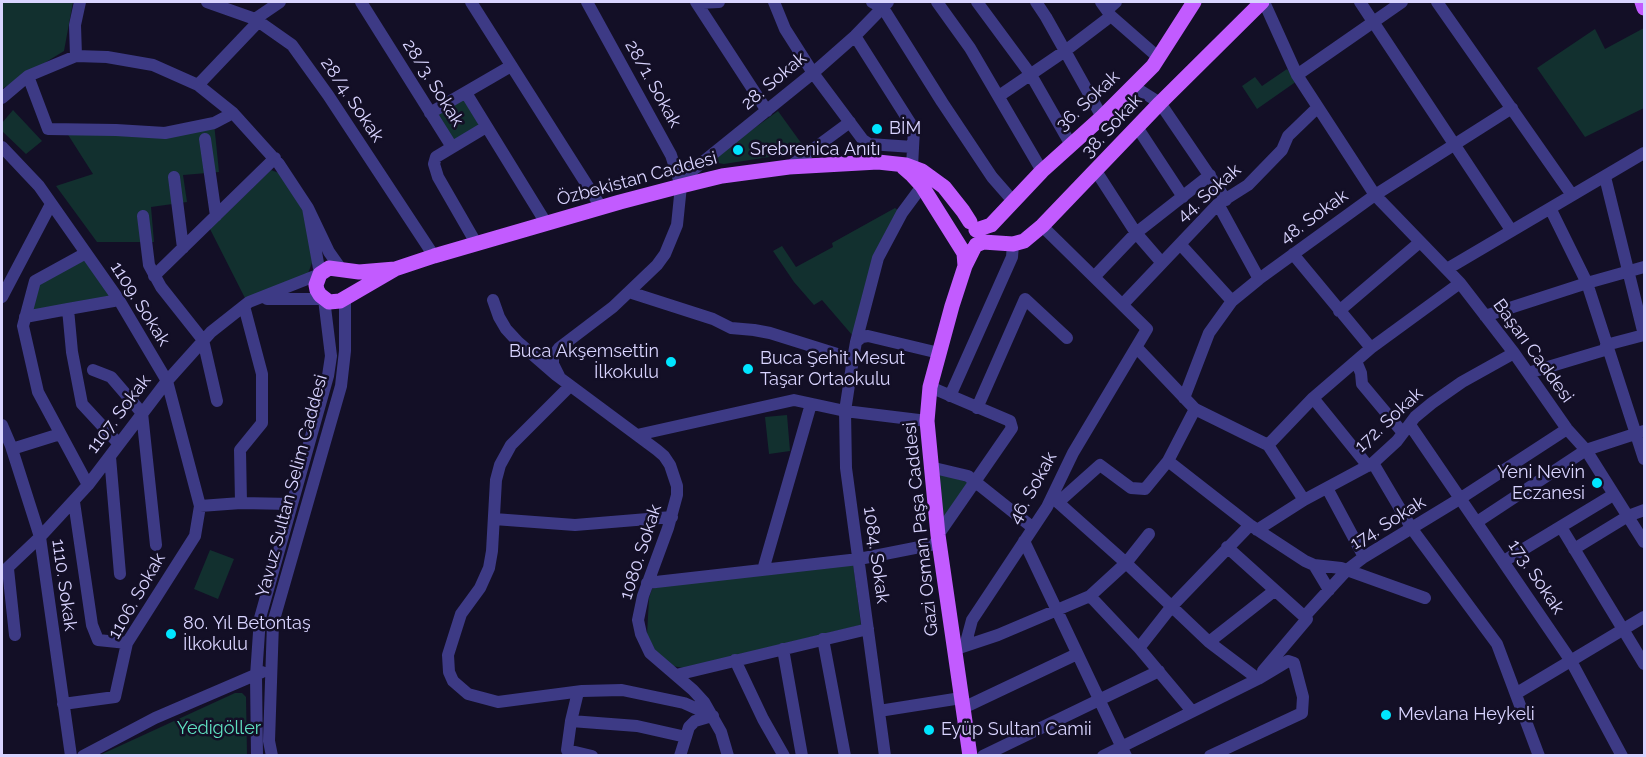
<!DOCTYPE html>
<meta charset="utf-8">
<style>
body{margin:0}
#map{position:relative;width:1646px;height:757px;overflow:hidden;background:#130f26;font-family:Raleway,sans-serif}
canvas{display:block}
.frame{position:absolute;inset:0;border:3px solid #d9d4ff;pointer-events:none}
</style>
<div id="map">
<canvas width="1646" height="757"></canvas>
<div class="frame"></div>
</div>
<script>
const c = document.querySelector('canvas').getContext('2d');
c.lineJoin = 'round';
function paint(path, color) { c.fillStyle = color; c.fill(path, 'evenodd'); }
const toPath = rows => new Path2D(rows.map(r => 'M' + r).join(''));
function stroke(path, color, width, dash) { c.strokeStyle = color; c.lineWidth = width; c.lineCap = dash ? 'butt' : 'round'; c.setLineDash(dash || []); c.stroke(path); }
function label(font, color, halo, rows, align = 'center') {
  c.font = font + ' Raleway,sans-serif'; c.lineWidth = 5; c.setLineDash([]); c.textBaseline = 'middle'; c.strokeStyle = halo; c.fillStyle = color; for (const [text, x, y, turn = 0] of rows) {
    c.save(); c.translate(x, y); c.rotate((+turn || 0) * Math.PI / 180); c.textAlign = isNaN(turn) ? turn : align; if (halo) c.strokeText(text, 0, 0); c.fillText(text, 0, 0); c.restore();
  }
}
const green = toPath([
 [2,2,73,2,64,51,2,89],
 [1644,28,1644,108,1585,137,1537,68,1595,29,1605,49],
 [1287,69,1297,81,1257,109,1242,86,1255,77,1262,86],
 [466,93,486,127,452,147,430,113],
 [13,110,42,141,26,154,2,131,2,123],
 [778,111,804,147,795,153,724,164,718,163,716,159,717,155],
 [214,123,219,172,183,175,187,202,151,207,154,242,97,242,56,186,93,174,65,130,165,133],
 [271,170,284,175,305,209,315,255,307,276,246,300,210,229],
 [895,208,899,211,853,336,822,300,814,305,794,282,773,251,782,246,796,267,833,247,832,243],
 [86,253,119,300,25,317,35,281],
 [787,415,790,451,769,454,765,417],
 [936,472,970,483,942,525],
 [210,550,234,559,218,599,194,589],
 [853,563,861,625,684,668,672,666,653,650,647,635,649,598,652,589,658,587],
 [235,693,242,693,246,697,247,755,100,755]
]);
const minor = toPath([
 [207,2,255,19,292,45,328,95,434,256],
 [361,2,452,147],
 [471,2,601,207],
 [696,2,767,111],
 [774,2,785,29,813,73,863,140,869,144,913,147],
 [872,2,883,8,942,102,992,177,1013,201],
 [937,2,970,48,1042,171],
 [977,2,1031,75,1071,145],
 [1036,2,1046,17,1102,117],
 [1101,2,1111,16,1159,58],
 [1264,2,1297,75,1375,195,1460,283,1514,353,1567,429,1586,450,1644,542],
 [1360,2,1511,230],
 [1437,2,1572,195],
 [698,3,719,2],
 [1107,10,1116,2],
 [255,19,280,2],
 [855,36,914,129,912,167],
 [76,56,75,25,80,2],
 [1297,75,1402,2],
 [28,76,48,129,116,130,165,133,214,123,233,113],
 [198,85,258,22],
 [1133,86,1160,103,1226,200],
 [466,93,546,223],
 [999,96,1065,51,1111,16],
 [2,98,28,76,76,56,107,57,153,65,198,85,233,113,279,164,308,208],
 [430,113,511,66],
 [1137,127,1183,197],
 [205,139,216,216],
 [2,147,39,186,86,253,119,300,167,381,200,506,195,536,127,643,115,697,63,704],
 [789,167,850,122],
 [1096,171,1136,233,1162,263],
 [174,177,183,248],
 [1605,177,1644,335],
 [681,186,688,174,813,73,855,36,888,2],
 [1218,204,1259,279],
 [1551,210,1587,283,1644,459],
 [143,216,149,265,161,287,203,340,217,401],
 [476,243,438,177,434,164,436,157,486,127],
 [1180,244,1232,301],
 [86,253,35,281,23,326,38,392,88,485],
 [1293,254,1371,348],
 [1447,269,1644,153],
 [154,276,275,158],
 [1095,276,1136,233,1210,175],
 [629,292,713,319,731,328,754,330,770,333,853,359,856,342,862,337,868,336,939,353],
 [2,297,51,204],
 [493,300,499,317,506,329,518,342,556,375,657,450,664,456,670,465,677,486,677,495,668,528,643,596,638,620,641,634,650,653,693,690,704,702,721,732,728,756],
 [1123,304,1218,204,1248,185,1282,150,1288,136,1317,108],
 [68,309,119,300],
 [1339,311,1420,242],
 [1485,316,1587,283,1644,267],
 [25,317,68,309,72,352,82,404,119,444],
 [856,342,878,258,902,213,922,186],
 [1606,345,1644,335],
 [1137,348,1195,409,1268,445,1304,500],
 [853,359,845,411,846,468,885,756],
 [1356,361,1361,373,1362,384,1403,433],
 [93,370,111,377,142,413,156,545],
 [1528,373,1608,349],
 [559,376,553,364,553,356,559,348,613,307,657,265,665,254,677,225,681,186,671,155,587,2],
 [570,386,511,445,500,465,496,480,492,551,489,568,480,588,461,614,448,655,449,672,453,681,468,694,498,702,582,691,622,690,684,703,713,716],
 [930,387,1010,421,1012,428,938,535],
 [950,396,1012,257,1013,244],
 [1184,398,1209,333,1232,301,1259,279,1375,195,1512,108],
 [1313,398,1368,466],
 [977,408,1025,299,1067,338],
 [2,425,11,446,40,537,71,756],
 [1410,425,1571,661,1622,756],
 [637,435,794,400,845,411,927,421],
 [1268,445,1313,398,1371,348,1460,283],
 [12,449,60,434],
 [110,457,120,574],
 [1168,461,1250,525,1305,561,1314,565,1341,568,1347,570,1364,557,1461,498,1567,429],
 [1373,463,1412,529,1497,644,1539,756],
 [930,467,968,476,1032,527],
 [1327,488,1364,557],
 [1052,497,1126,563,1209,642,1258,679],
 [1052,497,1063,498,1100,465,1131,488,1145,489,1168,461,1195,409],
 [74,502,92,625,98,640,127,643],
 [241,503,240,450,262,423,262,374,244,306],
 [200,506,241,503,291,504],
 [494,519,575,525,672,517],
 [1477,522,1586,450,1644,431],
 [1561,527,1644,664],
 [1257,530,1304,500,1373,463,1397,441,1415,417,1432,403,1462,382,1514,353],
 [1024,541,1126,756],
 [1227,547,1307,619,1263,671],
 [1574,549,1628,516,1644,510],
 [1504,561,1613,495],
 [1314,565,1329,590],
 [8,569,15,635],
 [763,570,811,404],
 [2,573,40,537,88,485,167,381,211,332,249,302,320,274,308,208,329,252,341,269],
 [647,583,859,559,940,543],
 [1090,596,1139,648,1191,710],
 [1304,617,1347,570,1425,598],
 [823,639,845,756],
 [1209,642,1274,591],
 [965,646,972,620,1047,507,1073,453,1147,329,1042,226],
 [959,648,998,635,1090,596,1126,563,1149,534],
 [1139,648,1172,606,1250,525],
 [783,649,802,756],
 [735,660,763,719,784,756],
 [676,675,868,629],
 [578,692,571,721,637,726,686,737],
 [1517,693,1644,617],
 [963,708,1077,654],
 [879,711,961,698],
 [571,721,567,750,592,756],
 [83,756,155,718,262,672],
 [257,756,256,676,260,618,328,376,331,356,324,299,267,299],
 [272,756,269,741,273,623,341,386,345,351,345,298],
 [680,756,689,727,695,721,712,716],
 [983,756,1159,671],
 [1103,756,1258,679,1288,661,1294,663,1303,697,1302,713,1210,756]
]);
const major = toPath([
 [1642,2,1644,8],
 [903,167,911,174,922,186,964,253,965,266],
 [976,230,991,225,1042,171,1102,117,1153,66,1194,2],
 [976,245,983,242,1013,244,1024,241,1042,226,1160,103,1262,2],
 [395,269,359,272,329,268,320,274,316,285,317,290,320,295,329,302,340,301,395,269,434,256,620,202,681,186,722,176,789,167,878,162,906,165,922,171,944,187,963,211,970,222],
 [970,756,938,535,927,421,930,387,952,306,965,266,974,248]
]);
const markers = [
 [877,129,6,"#00e5ff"],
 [738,150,6,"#00e5ff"],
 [671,362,6,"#00e5ff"],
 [748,369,6,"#00e5ff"],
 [1597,483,6,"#00e5ff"],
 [171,634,6,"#00e5ff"],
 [1386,715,6,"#00e5ff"],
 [929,730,6,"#00e5ff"]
];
const streetNames = [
 ["28. Sokak",774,81,-40],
 ["28/3. Sokak",433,83,58],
 ["28/1. Sokak",653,84,61],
 ["28/4. Sokak",352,100,56],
 ["36. Sokak",1088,101,-43],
 ["38. Sokak",1112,126,-47],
 ["Özbekistan Caddesi",637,179,-15],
 ["44. Sokak",1209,193,-41],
 ["48. Sokak",1314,217,-36],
 ["1109. Sokak",140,304,58],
 ["Başarı Caddesi",1533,351,54],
 ["1107. Sokak",119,414,-53],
 ["172. Sokak",1389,420,-43],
 ["Yavuz Sultan Selim Caddesi",292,486,-75],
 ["46. Sokak",1033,488,-61],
 ["174. Sokak",1388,523,-32],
 ["Gazi Osman Paşa Caddesi",921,529,-96],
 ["1080. Sokak",641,552,-72],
 ["1084. Sokak",876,555,82],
 ["173. Sokak",1536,577,56],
 ["1110. Sokak",64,585,82],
 ["1106. Sokak",137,596,-60]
];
const poiNames = [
 ["BİM",889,129],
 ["Srebrenica Anıtı",750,150],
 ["Buca Akşemsettin",659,352,"right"],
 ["İlkokulu",659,373,"right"],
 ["Buca Şehit Mesut",760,359],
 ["Taşar Ortaokulu",760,380],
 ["Yeni Nevin",1585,473,"right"],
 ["Eczanesi",1585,494,"right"],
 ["80. Yıl Betontaş",183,624],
 ["İlkokulu",183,645],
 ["Mevlana Heykeli",1398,715],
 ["Eyüp Sultan Camii",941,730]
];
const parkNames = [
 ["Yedigöller",219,729]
];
paint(green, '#12302f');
stroke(minor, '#3d3a85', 12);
stroke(major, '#c25bff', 15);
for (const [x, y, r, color] of markers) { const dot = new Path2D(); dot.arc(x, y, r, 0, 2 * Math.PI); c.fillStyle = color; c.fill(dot); stroke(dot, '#130f26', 2); }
label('18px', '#d9d4ff', '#130f26', streetNames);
label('18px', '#d9d4ff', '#130f26', poiNames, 'left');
label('18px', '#5fe0c0', '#130f26', parkNames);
</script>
